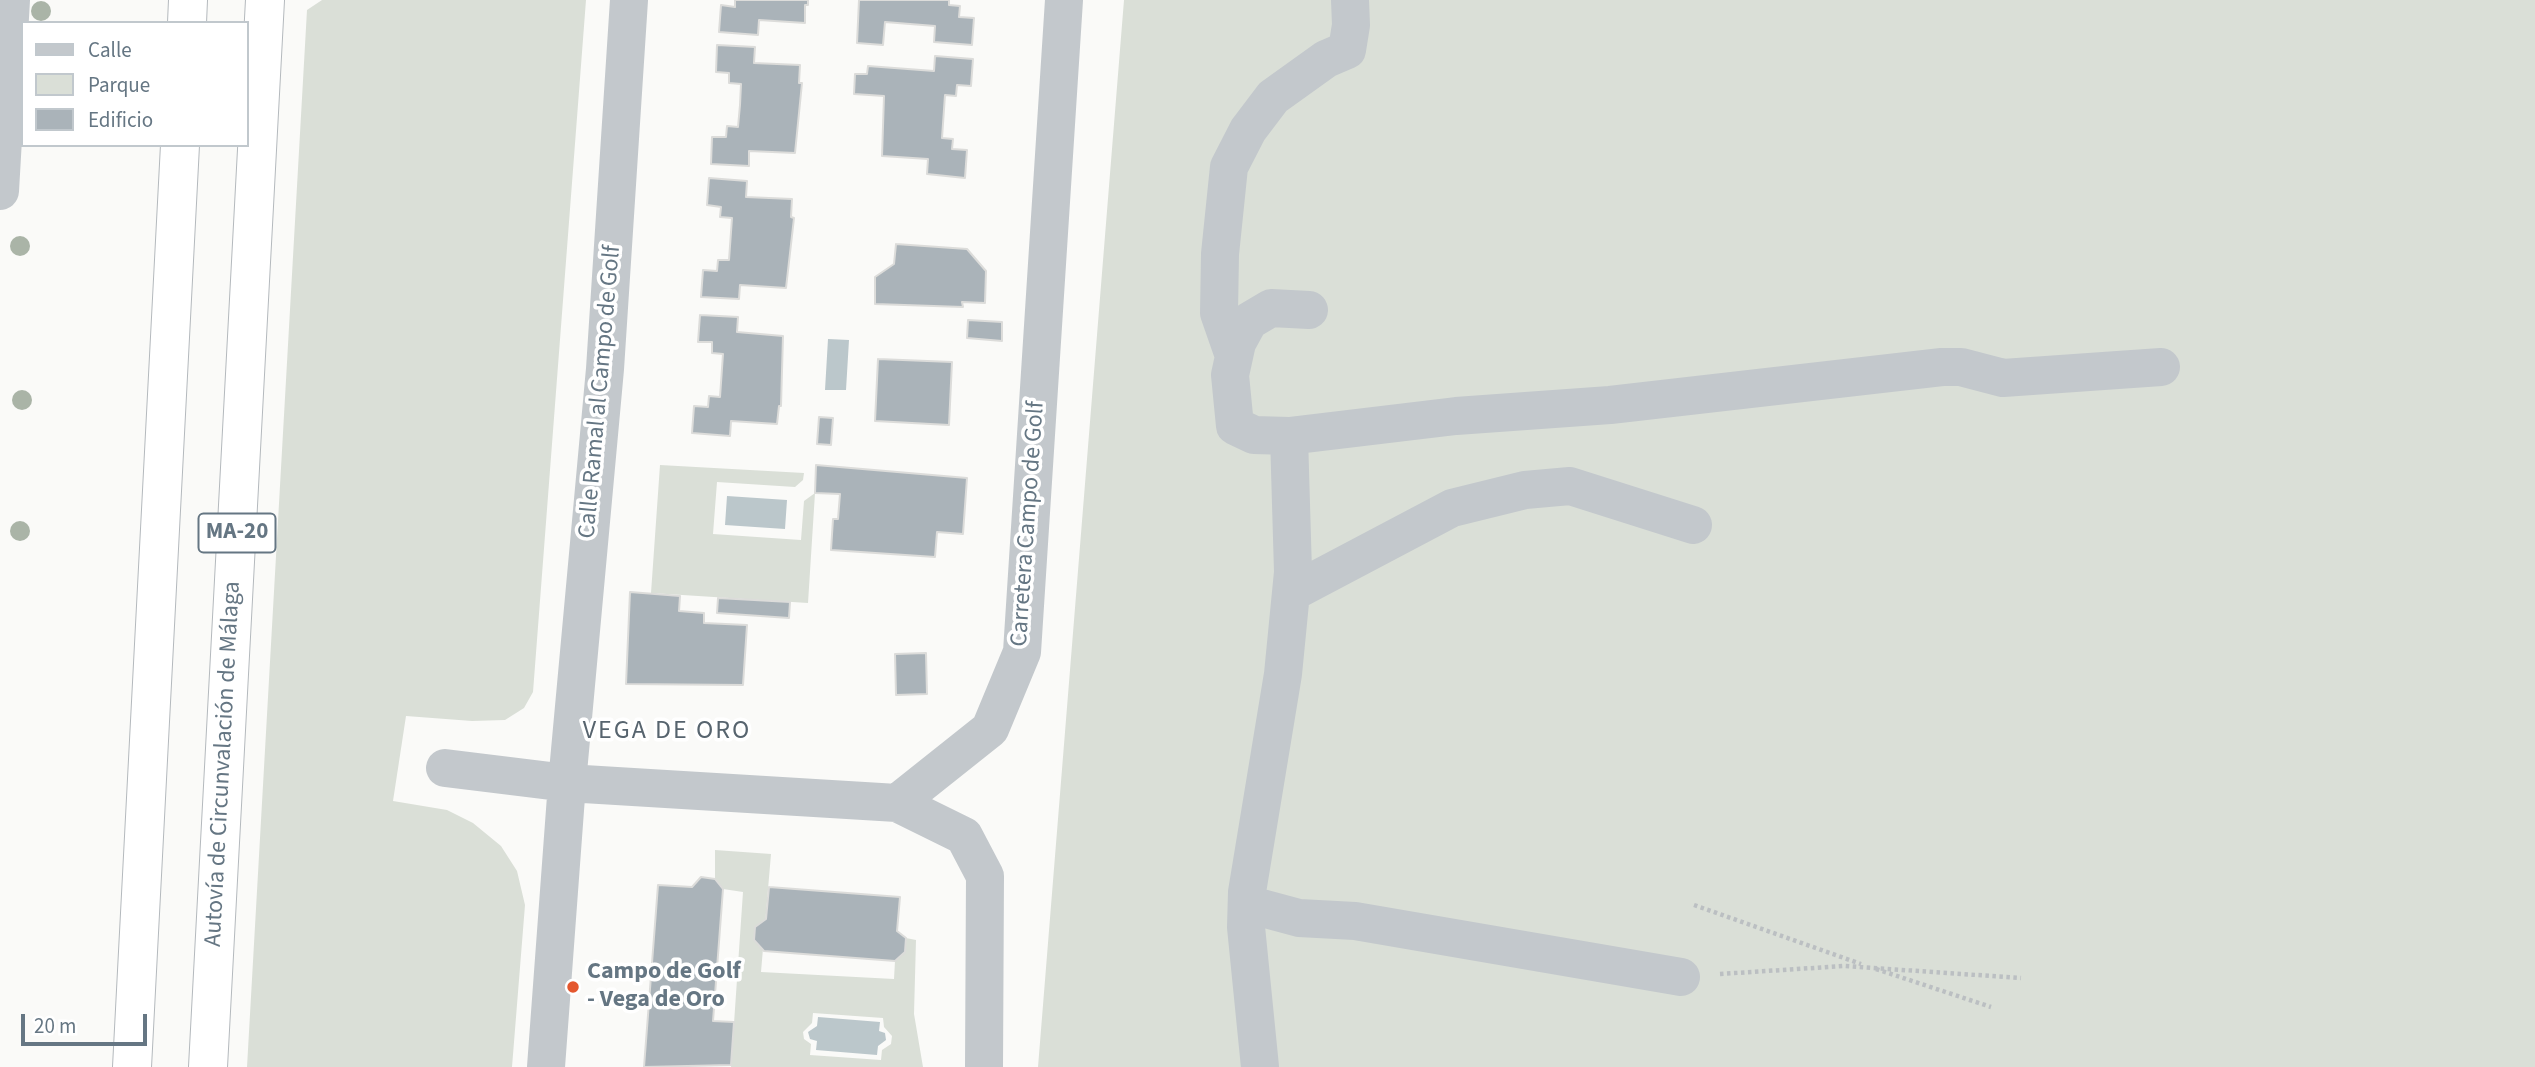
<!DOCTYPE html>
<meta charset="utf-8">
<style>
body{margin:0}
#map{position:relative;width:2535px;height:1067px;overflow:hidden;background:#fafaf8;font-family:"Source Sans 3",sans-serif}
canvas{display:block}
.legend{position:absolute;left:21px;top:21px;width:228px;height:126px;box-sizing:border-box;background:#fff;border:2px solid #c1c8cd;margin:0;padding:9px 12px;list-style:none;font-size:21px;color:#657683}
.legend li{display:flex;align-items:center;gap:14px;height:35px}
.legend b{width:35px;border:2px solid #c1c8cd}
.scale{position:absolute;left:21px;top:1014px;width:126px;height:32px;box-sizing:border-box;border:4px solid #657683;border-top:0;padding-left:9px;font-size:21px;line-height:24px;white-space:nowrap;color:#657683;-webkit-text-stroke:5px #fff;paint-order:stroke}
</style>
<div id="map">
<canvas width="2535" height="1067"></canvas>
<ul class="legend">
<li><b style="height:9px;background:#c3c8cc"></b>Calle</li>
<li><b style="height:19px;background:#dadfd7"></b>Parque</li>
<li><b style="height:19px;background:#aab3b9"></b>Edificio</li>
</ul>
<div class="scale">20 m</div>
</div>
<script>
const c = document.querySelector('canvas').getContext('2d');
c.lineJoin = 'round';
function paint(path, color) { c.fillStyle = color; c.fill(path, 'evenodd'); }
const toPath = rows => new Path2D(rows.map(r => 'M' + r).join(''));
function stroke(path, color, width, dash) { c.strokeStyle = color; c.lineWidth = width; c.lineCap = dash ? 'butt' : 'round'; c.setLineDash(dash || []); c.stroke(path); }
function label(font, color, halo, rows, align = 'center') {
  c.font = font + ' "Source Sans 3",sans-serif'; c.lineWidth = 7; c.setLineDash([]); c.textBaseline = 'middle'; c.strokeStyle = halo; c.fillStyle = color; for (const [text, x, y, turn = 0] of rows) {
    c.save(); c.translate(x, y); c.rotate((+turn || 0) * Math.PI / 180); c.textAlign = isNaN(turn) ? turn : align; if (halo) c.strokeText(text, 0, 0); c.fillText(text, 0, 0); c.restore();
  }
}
const green = toPath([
 [322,0,586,0,533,692,524,708,505,720,472,721,406,716,393,801,447,810,473,823,501,846,517,871,525,905,512,1067,247,1067,307,10],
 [1124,0,2535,0,2535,1067,1038,1067],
 [660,465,804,473,803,480,795,487,717,482,713,534,801,540,804,501,815,493,808,603,651,593],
 [715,850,771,854,761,972,894,979,895,961,905,952,906,938,916,940,914,1014,923,1067,731,1067,743,892,723,889,715,879],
 [813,1013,883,1018,884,1027,892,1036,891,1044,882,1050,881,1060,810,1055,811,1044,804,1039,803,1032,812,1023]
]);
const water = toPath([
 [828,339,849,340,846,390,825,390],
 [727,496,787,500,785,529,725,525],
 [818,1017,880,1022,879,1031,885,1033,886,1040,878,1046,877,1055,816,1050,817,1041,810,1039,808,1032,817,1026]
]);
const building = toPath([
 [735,0,808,0,808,5,805,5,805,23,759,20,758,35,719,32,721,5,735,7,735,0],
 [859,0,949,0,949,5,960,6,959,17,974,18,972,45,934,42,935,26,885,22,883,45,857,43,859,0],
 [717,45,755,47,754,63,800,65,799,83,802,83,795,153,749,151,749,166,711,164,712,137,726,137,727,126,738,127,740,105,741,84,729,83,729,73,716,72,717,45],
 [935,56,973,59,971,86,957,85,956,96,945,95,942,138,953,139,952,149,967,150,965,178,927,174,928,159,882,156,884,96,854,94,855,74,867,74,868,66,934,71,935,56],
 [709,178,747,181,746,197,792,199,791,217,794,218,786,288,740,285,739,299,701,297,703,270,717,271,718,260,729,260,732,218,720,217,721,207,707,205,709,178],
 [896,244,967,249,986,271,985,303,962,302,963,307,875,304,875,277,894,264,896,244],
 [700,315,738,317,737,332,783,336,781,406,779,406,777,424,731,421,730,436,692,433,694,406,708,407,709,396,720,397,723,354,712,353,712,342,698,342,700,315],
 [968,320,1002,322,1002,341,967,338,968,320],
 [878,359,952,362,949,425,875,421,878,359],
 [819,417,833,418,831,445,817,444,819,417],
 [816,465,967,478,963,534,937,532,935,557,831,550,833,519,838,519,840,494,815,493,816,465],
 [630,592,680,596,679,611,704,613,704,623,747,625,743,685,626,684,630,592],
 [718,598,790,602,789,618,717,613,718,598],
 [926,653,927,694,896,695,895,654,926,653],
 [701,877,715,879,723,889,713,1021,734,1022,731,1065,644,1067,658,885,692,887,701,877],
 [769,887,900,897,897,931,906,938,905,952,895,961,764,951,754,940,755,927,766,919,769,887]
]);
const path = toPath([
 [1694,905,1861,964],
 [1876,969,1991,1007],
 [1720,974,1844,966,2021,978]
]);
const minor = toPath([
 [0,191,11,0],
 [1234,356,1219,313,1220,254,1229,167,1248,130,1273,97,1326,59,1347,50,1351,25,1350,0],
 [1289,436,1456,416,1610,405,1942,367,1961,367,2003,378,2161,367],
 [1291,593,1452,508,1525,490,1570,486,1693,525],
 [445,768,567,783,897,803,990,729,1022,652,1064,0],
 [897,803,964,836,985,876,984,1067],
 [1247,904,1299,918,1355,921,1681,977],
 [546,1067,567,783,605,369,629,0],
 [1260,1067,1246,927,1247,892,1283,674,1293,572,1289,436,1254,435,1235,426,1230,375,1237,343,1249,321,1271,308,1309,310]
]);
const highway = toPath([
 [187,23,188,0],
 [132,1067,180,145],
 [208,1067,265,0]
]);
const trees = [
 [41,11],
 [20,246],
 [22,400],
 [20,531]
];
const markers = [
 [573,987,7,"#e4572e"]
];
const shields = [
 [237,533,77]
];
const shieldNames = [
 ["MA-20",237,533]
];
const streetNames = [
 ["Calle Ramal al Campo de Golf",601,392,-85],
 ["Carretera Campo de Golf",1029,524,-86],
 ["Autovía de Circunvalación de Málaga",224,764,-87]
];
const poiNames = [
 ["Campo de Golf",587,973],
 ["- Vega de Oro",587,1001]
];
const neighbourhoodNames = [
 ["VEGA DE ORO",667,732]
];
paint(green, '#dadfd7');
paint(water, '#bbc7cb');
paint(building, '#aab3b9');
stroke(building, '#dcdcda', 2);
stroke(highway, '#b4b9bd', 40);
stroke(path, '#bbbfc2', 4.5, [3.5, 3.5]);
stroke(minor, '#c3c8cc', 38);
stroke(highway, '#fff', 38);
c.fillStyle = '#aab4a7';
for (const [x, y] of trees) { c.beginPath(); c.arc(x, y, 10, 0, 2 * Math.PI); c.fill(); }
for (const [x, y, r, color] of markers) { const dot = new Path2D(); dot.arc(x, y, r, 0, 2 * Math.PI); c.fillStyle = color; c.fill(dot); stroke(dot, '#fff', 2.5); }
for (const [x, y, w] of shields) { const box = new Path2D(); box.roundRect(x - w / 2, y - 19.5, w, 39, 5); c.fillStyle = '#fff'; c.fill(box); stroke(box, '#657683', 2); }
label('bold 23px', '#657683', null, shieldNames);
label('24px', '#657683', '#fff', streetNames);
label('bold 24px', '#657683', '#fff', poiNames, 'left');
c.letterSpacing = '2px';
label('26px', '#57646e', '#fff', neighbourhoodNames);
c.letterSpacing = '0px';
</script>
